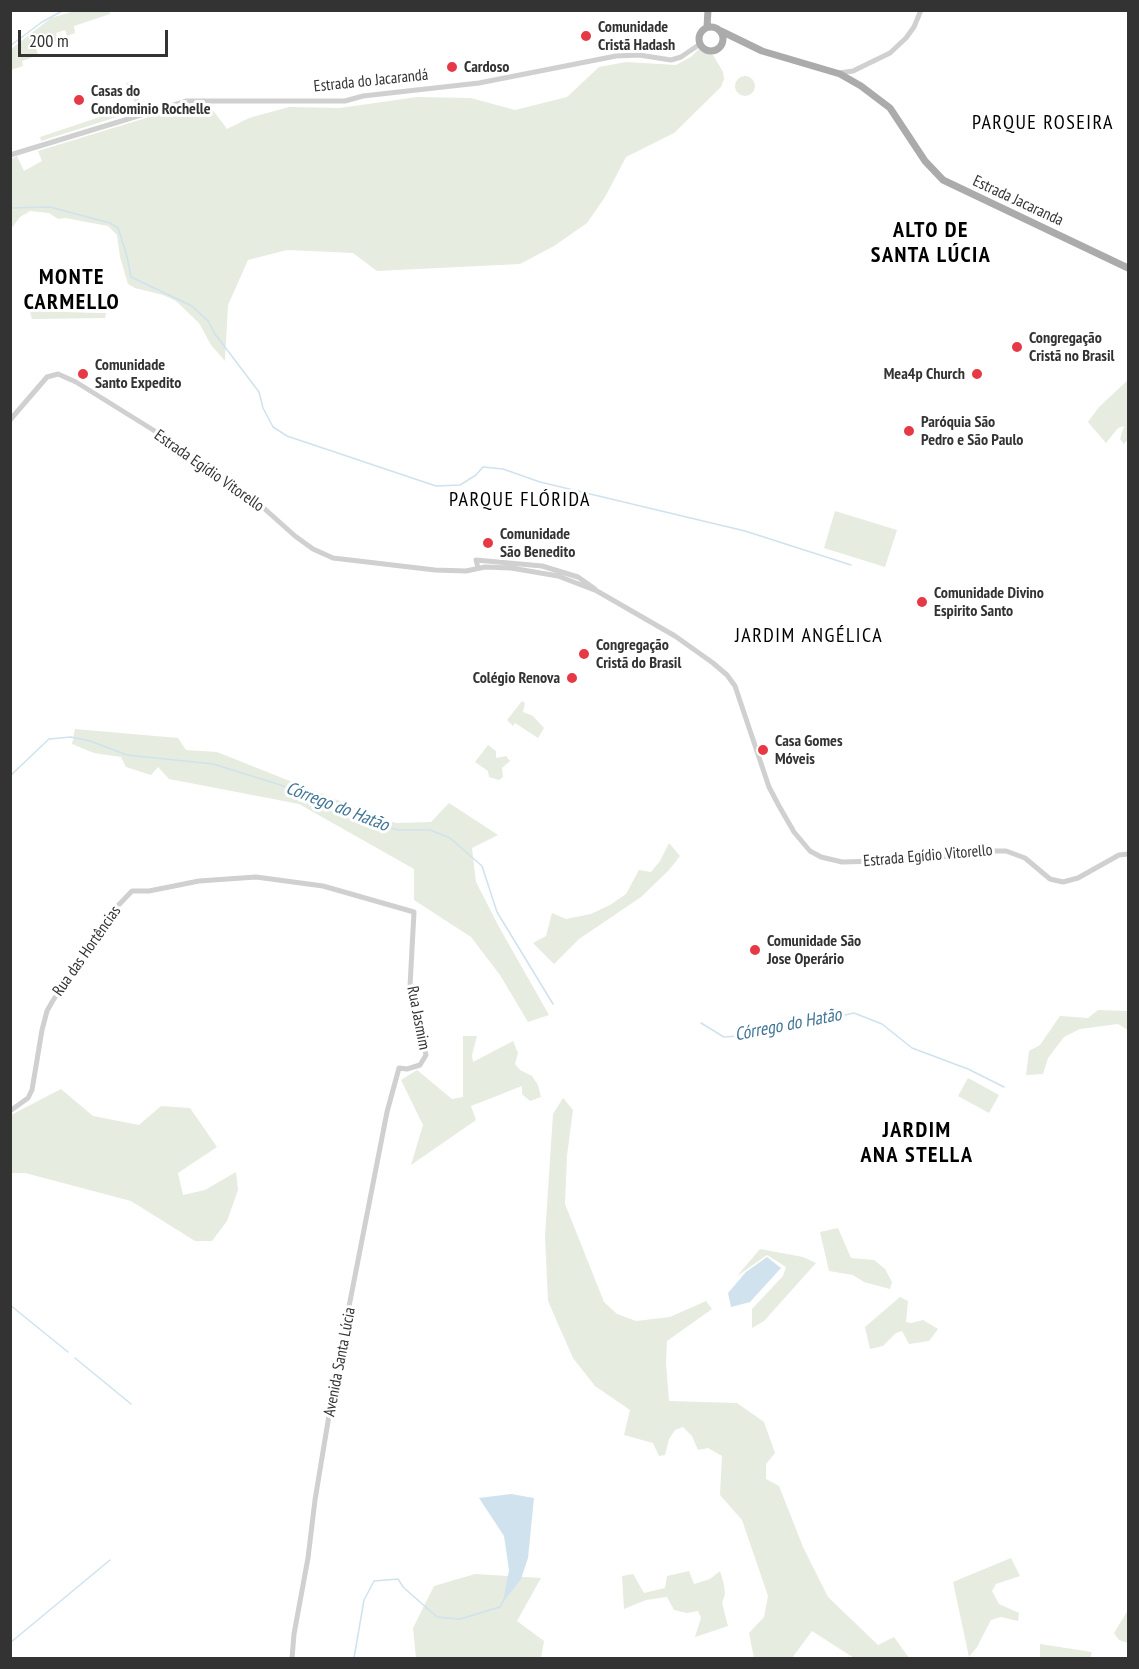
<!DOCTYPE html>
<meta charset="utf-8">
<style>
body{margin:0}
#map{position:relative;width:1139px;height:1669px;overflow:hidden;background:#fff;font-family:"PT Sans Narrow",sans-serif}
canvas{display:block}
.frame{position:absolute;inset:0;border:12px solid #333;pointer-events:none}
.scale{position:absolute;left:18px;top:30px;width:150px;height:27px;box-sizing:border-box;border:3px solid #333;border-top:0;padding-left:8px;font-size:18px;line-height:21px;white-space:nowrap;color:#333;-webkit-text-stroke:4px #fff;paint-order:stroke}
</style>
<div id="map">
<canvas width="1139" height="1669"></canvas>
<div class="frame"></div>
<div class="scale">200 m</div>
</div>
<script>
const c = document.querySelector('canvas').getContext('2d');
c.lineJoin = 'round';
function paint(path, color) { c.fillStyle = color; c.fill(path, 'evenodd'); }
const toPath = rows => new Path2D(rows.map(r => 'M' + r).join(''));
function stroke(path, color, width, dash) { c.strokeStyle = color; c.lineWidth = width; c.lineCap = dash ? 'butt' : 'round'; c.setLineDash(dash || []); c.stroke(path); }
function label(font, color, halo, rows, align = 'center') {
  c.font = font + ' "PT Sans Narrow",sans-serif'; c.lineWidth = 6; c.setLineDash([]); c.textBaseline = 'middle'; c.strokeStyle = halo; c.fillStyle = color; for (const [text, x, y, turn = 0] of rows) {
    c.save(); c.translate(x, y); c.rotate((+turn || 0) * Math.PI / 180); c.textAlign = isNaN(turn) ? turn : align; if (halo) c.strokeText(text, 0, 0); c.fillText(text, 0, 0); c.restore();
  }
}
const green = toPath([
 [74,11,109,11,110,14,74,26,75,33,67,36,65,30,56,33,58,40,36,48,38,55,22,61,23,66,11,70,11,49,51,18],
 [699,49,709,50,713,55,723,72,724,79,721,87,674,133,626,157,605,197,587,223,554,246,520,264,377,271,353,253,287,250,248,260,228,305,225,361,211,345,199,323,176,301,163,295,135,288,128,284,120,257,117,235,108,226,65,218,58,219,49,213,30,211,20,217,11,229,11,159,17,156,24,171,42,161,38,151,162,113,193,106,209,105,227,129,249,118,289,107,340,108,417,97,471,98,515,110,567,97,599,67,626,62,676,65,691,57],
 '735 86a10 10 0 1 1 20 0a10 10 0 1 1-20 0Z',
 [133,81,142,109,41,141,40,137,136,105,126,83],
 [30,311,99,313,106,313,105,318,32,319],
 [1128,380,1128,439,1124,444,1120,439,1124,426,1118,428,1106,443,1088,422,1099,407],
 [835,511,897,530,885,567,824,548],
 [522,701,525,703,523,712,533,716,544,728,538,738,515,723,513,726,507,720],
 [75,729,178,738,186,750,217,752,345,803,371,817,397,823,431,822,449,803,498,835,472,848,476,882,499,927,549,1015,528,1022,500,975,471,937,414,900,414,869,299,804,169,779,158,767,151,775,126,767,121,757,94,753,72,744],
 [488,745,496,751,496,758,506,756,510,761,502,768,503,777,499,780,489,777,488,771,475,762],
 [669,843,680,856,669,870,641,897,579,939,554,964,533,943,546,936,552,913,566,919,591,914,610,905,626,894,639,870,651,872,660,861],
 [1098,1010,1128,1011,1128,1030,1118,1024,1080,1029,1064,1037,1048,1058,1043,1074,1026,1075,1029,1051,1040,1045,1060,1016,1088,1018],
 [463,1036,477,1036,472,1055,473,1062,513,1041,518,1053,515,1064,520,1070,532,1076,538,1085,541,1097,530,1101,522,1094,522,1086,471,1106,476,1120,411,1165,423,1125,401,1080,417,1070,452,1099,463,1097],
 [968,1078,999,1095,989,1113,958,1096],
 [61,1089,93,1116,139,1125,161,1106,190,1108,217,1147,178,1173,183,1195,205,1190,236,1172,238,1190,227,1221,212,1241,195,1241,131,1201,25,1173,11,1173,11,1115],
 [563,1098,573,1110,567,1156,565,1204,604,1302,617,1314,636,1321,670,1317,706,1301,712,1309,667,1341,666,1363,669,1401,737,1403,764,1422,775,1453,766,1464,766,1479,779,1486,803,1547,828,1597,878,1645,894,1637,909,1658,854,1658,812,1631,792,1658,754,1658,749,1633,764,1617,768,1596,742,1520,720,1495,722,1456,708,1448,698,1450,692,1436,683,1427,675,1430,669,1439,665,1455,659,1456,653,1443,624,1435,630,1410,595,1386,573,1358,548,1301,545,1236,553,1114],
 [838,1228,851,1258,874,1260,885,1269,892,1282,890,1289,864,1282,853,1275,829,1271,820,1232],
 [760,1249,803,1257,816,1263,764,1321,752,1328,752,1309,783,1276,786,1267,767,1255,737,1276],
 [900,1297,908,1301,906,1322,911,1323,923,1320,938,1329,929,1341,909,1344,902,1331,896,1333,883,1346,870,1349,865,1327],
 [1011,1558,1020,1576,996,1584,992,1591,999,1604,1019,1613,1018,1621,1001,1617,991,1620,977,1647,969,1657,953,1582],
 [689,1571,694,1584,710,1579,720,1571,724,1585,725,1594,722,1603,728,1626,695,1637,701,1618,698,1611,687,1613,674,1610,667,1597,646,1600,624,1609,622,1576,633,1574,644,1593,665,1588,667,1576],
 [475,1574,541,1578,517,1621,544,1641,541,1658,416,1658,413,1628,434,1586],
 [1128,1610,1128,1643,1119,1640,1114,1633],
 [1040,1644,1092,1652,1090,1658,1040,1658]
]);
const water = toPath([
 [767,1257,781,1268,750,1302,731,1307,728,1293,746,1272],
 [511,1494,534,1498,528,1558,521,1579,503,1602,509,1570,504,1536,479,1498]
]);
const stream = toPath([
 [10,46,42,22,64,10],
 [10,208,50,207,110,223,118,228,127,256,131,277,192,306,208,321,215,334,259,392,263,408,273,427,287,436,436,486,460,485,476,475,483,467,503,469,540,482,745,531,851,565],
 [10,776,49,739,71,737,90,741,127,755,213,764,332,801,373,823,398,830,430,830,450,838,482,866,497,912,553,1004],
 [701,1023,724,1037,754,1035,854,1013,882,1024,912,1048,968,1069,1004,1087],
 [10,1305,68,1352],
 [75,1358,131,1404],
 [10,1643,110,1560],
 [354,1658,364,1600,374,1581,398,1579,403,1587,437,1617,460,1619,500,1607,504,1599]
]);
const minor = toPath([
 [839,73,853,71,890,53,906,38,914,27,921,10],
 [10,155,187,101,345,101,363,96,479,83,616,56,639,55,671,60,681,57,700,44],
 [10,420,47,377,58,374,76,382,158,433,248,494,295,536,313,549,333,558,435,570,466,571,485,567,511,568,558,576,597,591,675,636,713,663,727,675,735,686,769,787,779,806,794,832,810,851,821,857,842,862,917,860,990,851,1006,851,1025,858,1050,879,1063,882,1078,878,1119,855,1128,854],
 [478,568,476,560,542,566,578,577,595,589],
 [10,1111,28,1098,32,1090,42,1030,47,1011,52,1002,109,915,132,891,149,891,199,881,256,877,323,886,414,912,410,986,426,1055,420,1065,407,1069,399,1068,387,1112,336,1373,315,1500,308,1558,294,1634,292,1658]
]);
const major = toPath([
 '699 39a12 12 0 1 1 24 0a12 12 0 1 1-24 0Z',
 [707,27,708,10],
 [721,31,762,51,840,74,861,86,890,108,925,161,943,180,1128,268]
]);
const markers = [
 [586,36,6,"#e63946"],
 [452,67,6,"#e63946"],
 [79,100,6,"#e63946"],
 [1017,347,6,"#e63946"],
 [83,374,6,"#e63946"],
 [977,374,6,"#e63946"],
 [909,431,6,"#e63946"],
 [488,543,6,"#e63946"],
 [922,602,6,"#e63946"],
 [584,654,6,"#e63946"],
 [572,678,6,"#e63946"],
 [763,750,6,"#e63946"],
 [755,950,6,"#e63946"]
];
const poiNames = [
 ["Comunidade",598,27],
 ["Cristã Hadash",598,45],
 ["Cardoso",464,67],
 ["Casas do",91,91],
 ["Condominio Rochelle",91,109],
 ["Congregação",1029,338],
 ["Cristã no Brasil",1029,356],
 ["Comunidade",95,365],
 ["Santo Expedito",95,383],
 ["Mea4p Church",965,374,"right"],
 ["Paróquia São",921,422],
 ["Pedro e São Paulo",921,440],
 ["Comunidade",500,534],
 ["São Benedito",500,552],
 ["Comunidade Divino",934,593],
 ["Espirito Santo",934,611],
 ["Congregação",596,645],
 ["Cristã do Brasil",596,663],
 ["Colégio Renova",560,678,"right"],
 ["Casa Gomes",775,741],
 ["Móveis",775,759],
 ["Comunidade São",767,941],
 ["Jose Operário",767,959]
];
const streetNames = [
 ["Estrada do Jacarandá",371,81,-6],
 ["Estrada Jacaranda",1018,201,25],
 ["Estrada Egídio Vitorello",209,471,35],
 ["Estrada Egídio Vitorello",928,856,-5],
 ["Rua das Hortências",87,951,-55],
 ["Rua Jasmim",418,1018,79],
 ["Avenida Santa Lúcia",340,1362,-79]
];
const waterNames = [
 ["Córrego do Hatão",337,807,21],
 ["Córrego do Hatão",788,1025,-11]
];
const quarterNames = [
 ["PARQUE ROSEIRA",1043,123],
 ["PARQUE FLÓRIDA",520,500],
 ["JARDIM ANGÉLICA",809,636]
];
const districtNames = [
 ["ALTO DE",931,231],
 ["SANTA LÚCIA",931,256],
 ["MONTE",72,278],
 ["CARMELLO",72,303],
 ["JARDIM",917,1131],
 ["ANA STELLA",917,1156]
];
paint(green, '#e6ecdf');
paint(water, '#cfe2ee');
stroke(stream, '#cfe2ee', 1.5);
stroke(minor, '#d0d0d0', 5);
stroke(major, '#ababab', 7);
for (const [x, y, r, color] of markers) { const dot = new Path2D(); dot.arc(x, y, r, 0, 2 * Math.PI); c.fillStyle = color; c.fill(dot); stroke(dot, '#fff', 2); }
label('bold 16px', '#333', '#fff', poiNames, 'left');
label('16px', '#333', '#fff', streetNames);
label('italic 18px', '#3f7597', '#fff', waterNames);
c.letterSpacing = '1.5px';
label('20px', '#000', '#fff', quarterNames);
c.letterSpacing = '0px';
c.letterSpacing = '1.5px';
label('bold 22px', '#000', '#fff', districtNames);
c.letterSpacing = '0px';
</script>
